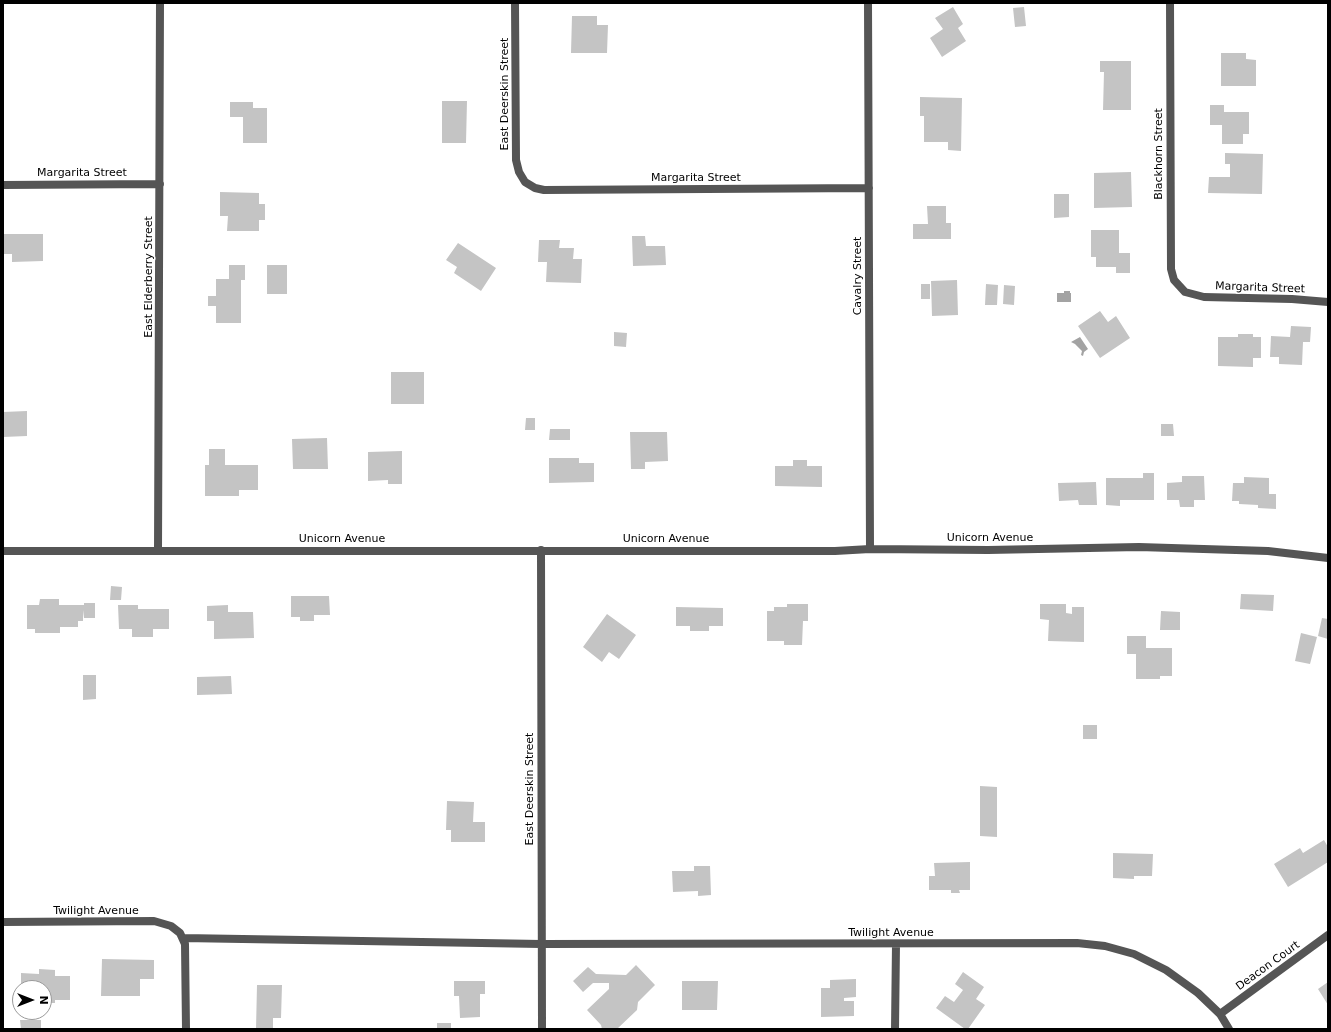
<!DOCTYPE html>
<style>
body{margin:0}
#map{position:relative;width:1331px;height:1032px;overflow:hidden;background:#fff;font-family:"DejaVu Sans",sans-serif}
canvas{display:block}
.frame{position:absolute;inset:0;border:4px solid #000;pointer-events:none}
.north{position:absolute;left:12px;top:980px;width:40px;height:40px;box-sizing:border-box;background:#fff;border:1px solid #999;border-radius:50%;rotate:90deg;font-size:11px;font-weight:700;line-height:16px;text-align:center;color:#000}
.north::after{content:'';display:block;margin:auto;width:14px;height:18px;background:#000;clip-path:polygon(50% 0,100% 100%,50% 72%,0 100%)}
</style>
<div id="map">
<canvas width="1331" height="1032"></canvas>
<div class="frame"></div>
<div class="north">N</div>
</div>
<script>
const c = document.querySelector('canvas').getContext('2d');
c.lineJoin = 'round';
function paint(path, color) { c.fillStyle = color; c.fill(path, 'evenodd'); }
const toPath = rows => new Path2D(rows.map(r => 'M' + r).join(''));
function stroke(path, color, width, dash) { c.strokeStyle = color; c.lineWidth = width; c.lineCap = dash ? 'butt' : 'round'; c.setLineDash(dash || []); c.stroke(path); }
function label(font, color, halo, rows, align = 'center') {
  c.font = font + ' "DejaVu Sans",sans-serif'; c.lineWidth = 3; c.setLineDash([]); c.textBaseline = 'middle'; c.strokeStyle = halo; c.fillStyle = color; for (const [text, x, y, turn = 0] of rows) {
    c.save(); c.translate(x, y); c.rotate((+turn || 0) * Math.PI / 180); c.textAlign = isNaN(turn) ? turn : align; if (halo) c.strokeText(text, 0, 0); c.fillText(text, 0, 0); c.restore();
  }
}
const water = toPath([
 [1064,291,1070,291,1070,293,1071,293,1071,302,1057,302,1057,293,1064,293],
 [1080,337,1088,349,1084,352,1083,356,1081,355,1082,351,1075,344,1071,342]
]);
const building = toPath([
 [953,7,963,24,958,28,966,41,942,57,930,38,943,29,935,18],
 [1024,7,1026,26,1015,27,1013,8],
 [572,16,597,16,597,25,608,25,607,53,571,53],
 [1221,53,1246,53,1246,59,1256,60,1256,86,1221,86],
 [1100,61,1131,61,1131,110,1103,110,1104,72,1100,72],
 [920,97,962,98,961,151,948,150,948,142,924,142,924,116,920,116],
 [442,101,467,101,466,143,442,143],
 [230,102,253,102,253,108,267,108,267,143,243,143,243,117,230,117],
 [1210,105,1224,105,1224,112,1249,112,1249,134,1243,134,1243,144,1222,144,1222,125,1210,125],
 [1225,153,1263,154,1262,194,1208,193,1209,177,1230,177,1230,164,1225,164],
 [1131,172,1132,207,1094,208,1094,173],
 [220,192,259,193,259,204,265,204,265,220,259,220,259,231,227,231,228,216,220,216],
 [1054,194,1069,194,1069,217,1054,218],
 [927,206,946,206,946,223,951,223,951,239,913,239,913,224,928,224],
 [1091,230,1119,230,1119,253,1130,253,1130,273,1116,273,1116,267,1096,267,1096,257,1091,257],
 [3,234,43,234,43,261,12,262,12,254,3,254],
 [632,236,645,236,646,246,665,246,666,265,633,266],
 [539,240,560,240,559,248,574,248,573,259,582,259,581,283,546,282,547,262,538,262],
 [458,243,496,268,481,291,454,273,457,267,446,260],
 [229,265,245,265,245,280,241,280,241,323,216,323,216,306,208,306,208,296,216,296,216,279,229,279],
 [267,265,287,265,287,294,267,294],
 [957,280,958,315,932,316,931,281],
 [921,284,930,284,930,299,921,299],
 [986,284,998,285,997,305,985,305],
 [1004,285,1015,286,1014,305,1003,304],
 [1100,311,1108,322,1116,316,1130,338,1100,358,1078,326],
 [1291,326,1311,327,1310,342,1303,342,1302,365,1279,364,1279,357,1270,357,1271,336,1290,337],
 [614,332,627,333,626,347,614,346],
 [1238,334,1253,334,1253,337,1261,337,1261,358,1253,358,1253,367,1218,366,1218,337,1238,337],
 [391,372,424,372,424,404,391,404],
 [27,411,27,436,3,437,3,412],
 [526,418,535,418,535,430,525,430],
 [1161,424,1173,424,1174,436,1161,436],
 [550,429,570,429,570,440,549,440],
 [630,432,667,432,668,461,645,462,645,469,631,469],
 [327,438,328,469,293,469,292,439],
 [209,449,225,449,225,465,258,465,258,490,239,490,239,496,205,496,205,465,209,465],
 [402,451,402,484,388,484,388,480,368,481,368,452],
 [549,458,579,458,579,463,594,463,594,482,549,483],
 [793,460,807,460,807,466,822,466,822,487,775,486,775,466,793,466],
 [1143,473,1154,473,1154,500,1120,500,1120,506,1106,505,1106,478,1143,478],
 [1182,476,1204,476,1205,500,1194,500,1194,507,1180,507,1179,500,1167,500,1167,483,1182,482],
 [1244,477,1269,478,1269,494,1276,494,1276,509,1258,508,1258,505,1239,504,1239,501,1232,501,1233,483,1244,483],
 [1096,482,1097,505,1079,505,1078,500,1059,501,1058,483],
 [111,586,122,587,121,600,110,600],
 [1241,594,1274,595,1273,611,1240,609],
 [291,596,329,596,330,615,314,615,314,621,300,621,300,617,291,617],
 [40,599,59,599,59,605,84,605,84,603,95,603,95,618,84,618,83,610,83,621,78,621,78,627,60,627,60,633,35,633,35,629,27,629,27,605,39,605],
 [787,604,808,604,808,621,803,621,802,645,784,645,784,641,767,641,767,611,774,611,774,607,787,607],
 [1040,604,1066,604,1066,613,1072,614,1072,607,1084,607,1084,642,1048,641,1049,620,1040,619],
 [118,605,138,605,138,609,169,609,169,629,153,629,153,637,132,637,132,629,119,629],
 [228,605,228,612,253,612,254,638,214,639,214,621,207,621,207,606],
 [676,607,723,608,723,626,709,626,709,631,690,631,690,626,676,626],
 [1161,611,1180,612,1180,630,1160,630],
 [607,614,636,635,619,659,609,652,602,662,583,647],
 [1322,618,1328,619,1328,639,1318,636],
 [1301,633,1317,637,1310,664,1295,661],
 [1127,636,1146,636,1146,648,1172,648,1172,676,1160,676,1160,679,1136,679,1136,654,1127,654],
 [83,675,96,675,96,699,83,700],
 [231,676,232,694,197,695,197,677],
 [1083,725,1097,725,1097,739,1083,739],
 [980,786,997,787,997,837,980,836],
 [447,801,474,802,473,822,485,822,485,842,451,842,451,830,446,830],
 [1324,840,1328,847,1328,862,1288,887,1274,864,1300,848,1303,853],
 [1113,853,1153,854,1152,876,1134,876,1134,879,1113,878],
 [970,862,970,890,959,890,960,893,951,893,951,890,929,890,929,876,935,876,934,863],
 [694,866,710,866,711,895,698,896,698,891,673,892,672,871,694,871],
 [102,959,154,960,154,979,140,979,140,996,101,996],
 [636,965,655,985,638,1002,637,1010,617,1029,602,1029,601,1025,587,1010,609,989,609,983,593,983,583,992,573,981,588,967,596,974,626,975],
 [39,969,55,970,55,976,70,976,70,1000,55,1000,55,1003,44,1003,44,988,21,988,21,973,39,974],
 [963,972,984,987,976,999,985,1005,968,1029,965,1029,936,1008,945,996,954,1002,963,990,955,984],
 [856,979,856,997,844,998,844,1001,854,1001,854,1016,821,1017,821,988,830,988,830,980],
 [454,981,485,981,485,994,480,994,480,1017,460,1018,459,996,454,996],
 [682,981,718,981,717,1010,682,1010],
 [1328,982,1328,1005,1318,989],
 [257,985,282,985,281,1018,273,1018,273,1029,256,1029],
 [20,1020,41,1020,41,1029,21,1029],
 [437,1023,451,1023,451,1029,437,1029]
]);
const minor = toPath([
 [515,3,516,160,519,172,525,182,535,188,544,190,869,188],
 [868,3,870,549],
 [1170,3,1171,269,1174,280,1185,292,1204,297,1292,299,1328,302],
 [3,185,160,184],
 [541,550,542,1029],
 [3,551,835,551,870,549,988,550,1139,547,1268,551,1328,558],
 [158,551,160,3],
 [3,922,154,921,171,926,180,933,185,944,186,1029],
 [183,938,541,944,1077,943,1105,946,1134,954,1166,970,1198,993,1220,1014,1229,1029],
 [1220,1014,1328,935],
 [895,1029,896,944]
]);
const streetNames = [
 ["East Deerskin Street",505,94,-90],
 ["Blackhorn Street",1159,154,-90],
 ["Margarita Street",82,173],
 ["Margarita Street",696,178],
 ["Cavalry Street",858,276,-90],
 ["East Elderberry Street",149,277,-90],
 ["Margarita Street",1260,288,2],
 ["Unicorn Avenue",990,538],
 ["Unicorn Avenue",342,539],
 ["Unicorn Avenue",666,539],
 ["East Deerskin Street",530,789,-90],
 ["Twilight Avenue",96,911],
 ["Twilight Avenue",891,933],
 ["Deacon Court",1268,966,-36]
];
paint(water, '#a3a3a3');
paint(building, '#c4c4c4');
stroke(minor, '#555', 8);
label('11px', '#000', '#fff', streetNames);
</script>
